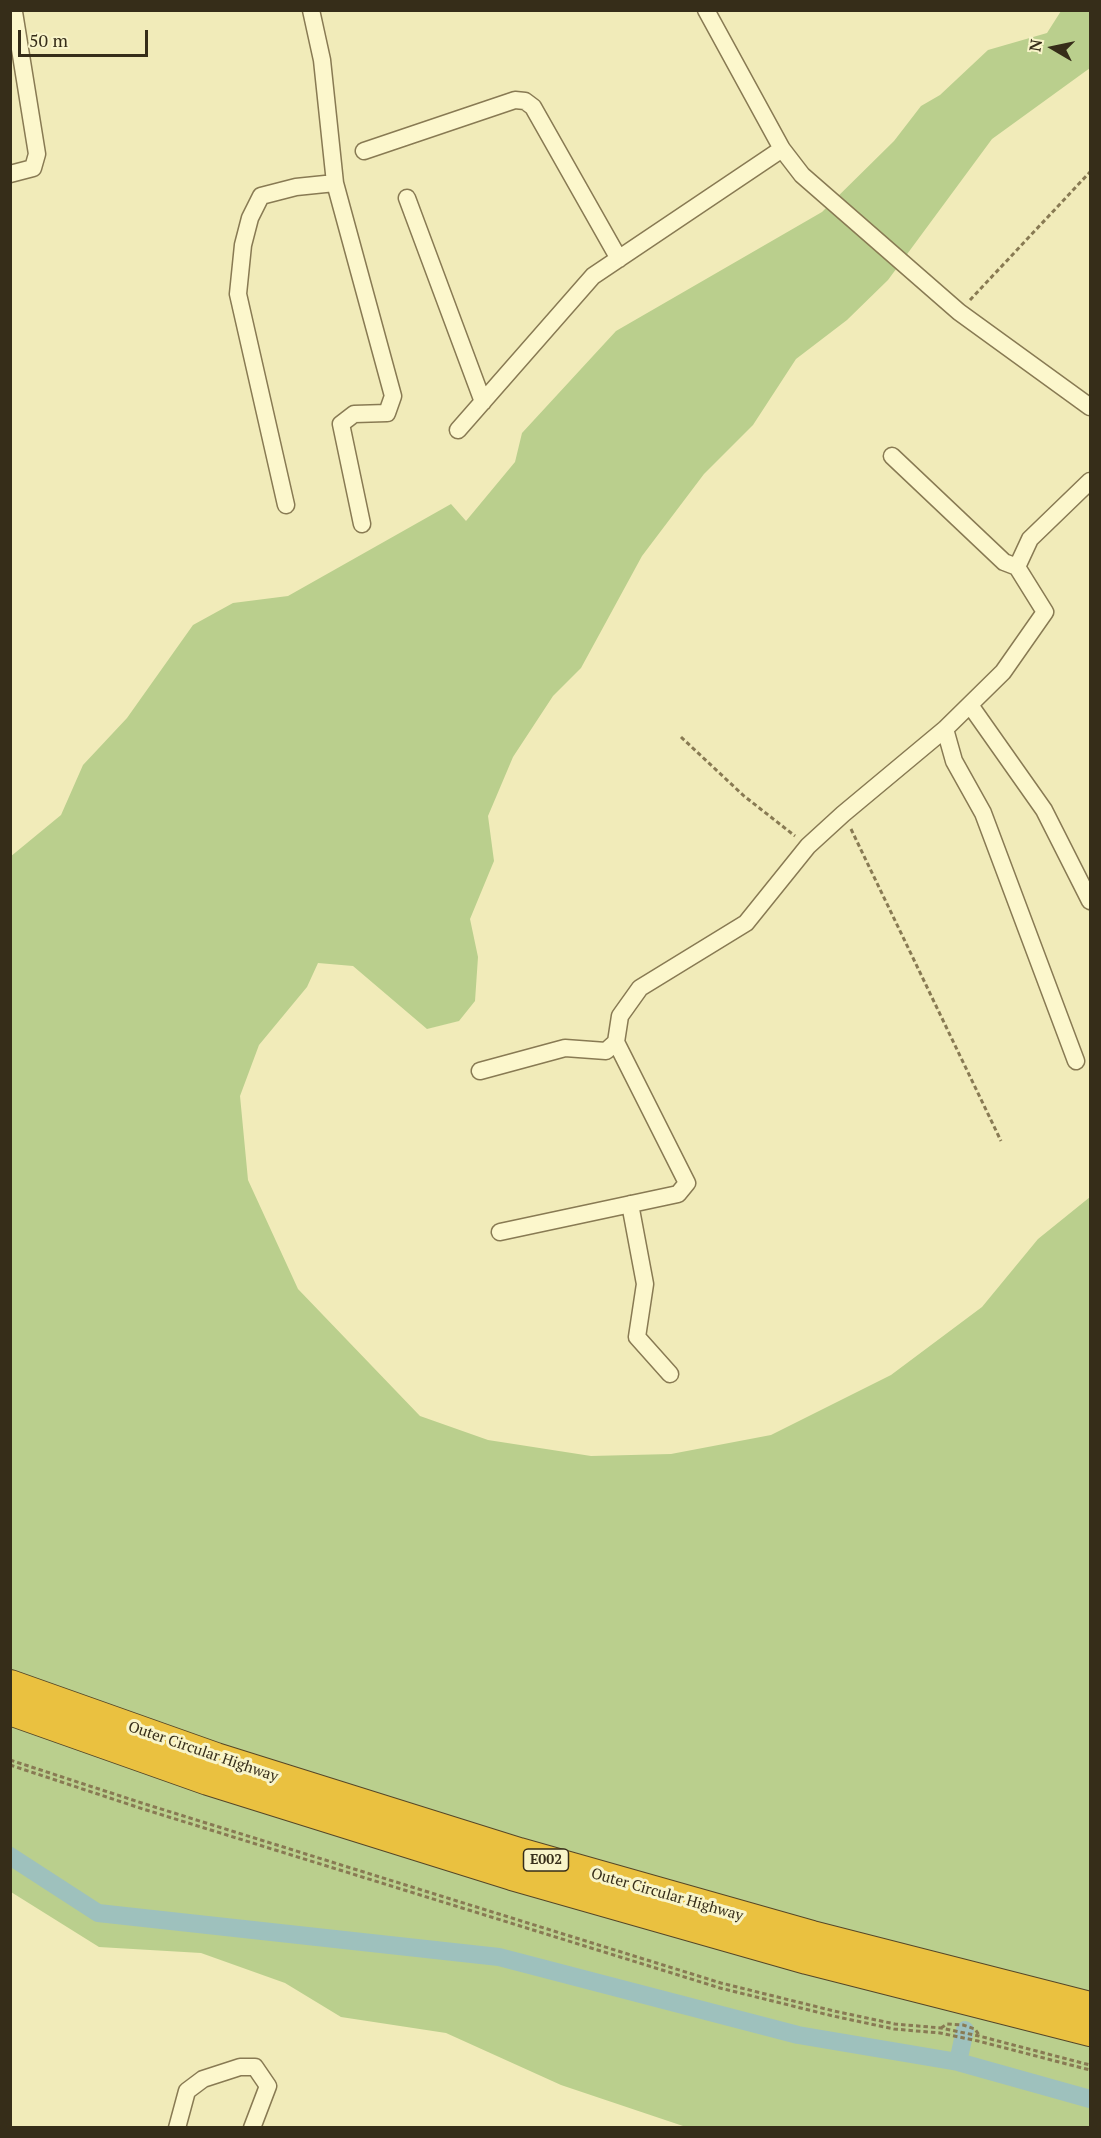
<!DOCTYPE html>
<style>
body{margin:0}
#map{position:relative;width:1101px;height:2138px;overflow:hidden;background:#f1ebb9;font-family:"PT Serif",serif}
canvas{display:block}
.frame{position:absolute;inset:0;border:12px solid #362d19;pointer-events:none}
.north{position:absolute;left:1023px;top:18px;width:60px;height:60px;-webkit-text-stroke:4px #f8f4c9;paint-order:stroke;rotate:279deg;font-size:16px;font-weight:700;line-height:24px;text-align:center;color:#362d19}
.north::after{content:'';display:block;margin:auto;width:21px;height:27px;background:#362d19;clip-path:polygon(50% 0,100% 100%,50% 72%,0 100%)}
.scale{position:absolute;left:18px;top:30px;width:130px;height:27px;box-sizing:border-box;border:3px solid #362d19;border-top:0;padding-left:8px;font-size:18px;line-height:21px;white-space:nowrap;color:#362d19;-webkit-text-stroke:4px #f8f4c9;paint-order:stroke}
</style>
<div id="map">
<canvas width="1101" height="2138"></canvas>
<div class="frame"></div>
<div class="north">N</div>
<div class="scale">50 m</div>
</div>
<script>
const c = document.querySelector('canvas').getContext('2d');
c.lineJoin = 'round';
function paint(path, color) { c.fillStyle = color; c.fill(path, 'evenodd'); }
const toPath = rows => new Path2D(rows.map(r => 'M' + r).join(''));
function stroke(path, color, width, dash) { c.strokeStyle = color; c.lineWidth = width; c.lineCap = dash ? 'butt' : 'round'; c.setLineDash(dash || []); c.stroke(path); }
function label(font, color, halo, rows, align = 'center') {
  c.font = font + ' "PT Serif",serif'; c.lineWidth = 6; c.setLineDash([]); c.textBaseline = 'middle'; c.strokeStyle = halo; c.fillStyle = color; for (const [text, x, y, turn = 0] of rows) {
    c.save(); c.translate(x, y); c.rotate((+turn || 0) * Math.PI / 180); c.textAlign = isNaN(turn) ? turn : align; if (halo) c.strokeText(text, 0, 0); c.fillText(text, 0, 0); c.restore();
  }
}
const green = toPath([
 [1061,11,1090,11,1090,68,992,139,888,280,847,320,796,359,753,425,704,474,642,556,581,668,553,696,513,757,488,816,494,861,470,919,478,957,475,1001,459,1021,427,1029,353,966,318,963,307,987,259,1045,240,1096,248,1180,298,1289,420,1416,488,1440,591,1456,671,1454,771,1435,891,1375,982,1307,1038,1239,1090,1197,1090,2127,686,2127,561,2085,446,2033,341,2017,285,1983,201,1953,99,1947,11,1892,10,857,61,815,83,765,127,718,193,625,233,603,288,596,451,504,466,521,515,462,522,433,616,331,822,212,894,141,921,106,940,95,988,50,1047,33]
]);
const canal = toPath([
 [10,1856,98,1913,499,1957,798,2035,958,2062,1090,2099],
 [958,2062,965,2030]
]);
const path = toPath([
 [970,300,1090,172],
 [681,737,744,796,795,836],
 [851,829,1001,1141],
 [10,1760,145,1804,721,1983,834,2011,895,2024,941,2028,979,2036,1090,2065],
 [10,1765,143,1809,720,1988,833,2016,894,2029,940,2033,978,2041,1090,2070],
 [941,2028,947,2024,963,2025,975,2029,979,2035]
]);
const minor = toPath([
 [311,10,322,60,335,183,393,396,387,413,354,414,341,424,362,524],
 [706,10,782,149,802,175,959,312,1090,407],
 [364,151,515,100,525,101,533,107,619,259],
 [10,174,33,168,37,154,14,12],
 [407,198,483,402],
 [458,430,593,276,782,149],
 [892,456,1004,562,1017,567],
 [286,505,238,294,243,245,250,218,261,196,296,187,335,183],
 [970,705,1044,810,1090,901],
 [945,729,954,761,983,813,1076,1061],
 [480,1071,565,1048,606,1051,616,1042,620,1016,640,988,746,923,808,846,843,814,945,729,1003,672,1045,612,1017,567,1030,539,1090,481],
 [630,1204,645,1284,637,1337,670,1374],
 [500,1232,678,1194,687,1183,616,1042],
 [177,2128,187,2091,203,2079,240,2067,255,2067,268,2086,252,2128]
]);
const motorway = toPath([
 [10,1685,216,1758,519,1853,812,1936,1090,2007],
 [10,1710,208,1780,512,1875,807,1959,1090,2031]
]);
const shields = [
 [546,1860,45]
];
const shieldNames = [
 ["E002",546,1860]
];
const streetNames = [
 ["Outer Circular Highway",203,1752,19],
 ["Outer Circular Highway",667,1895,16]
];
paint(green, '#bacf8d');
stroke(canal, '#9ec1bd', 18);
stroke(minor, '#887a53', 19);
stroke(motorway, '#554628', 32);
stroke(path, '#887a53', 3, [4.5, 3]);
stroke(minor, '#fcf7cc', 16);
stroke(motorway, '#eac140', 30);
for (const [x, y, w] of shields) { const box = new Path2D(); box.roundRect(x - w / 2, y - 11, w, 22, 4.5); c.fillStyle = '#f8f4c9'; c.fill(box); stroke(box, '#362d19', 1.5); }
label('bold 14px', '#362d19', null, shieldNames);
label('15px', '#362d19', '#f8f4c9', streetNames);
</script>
